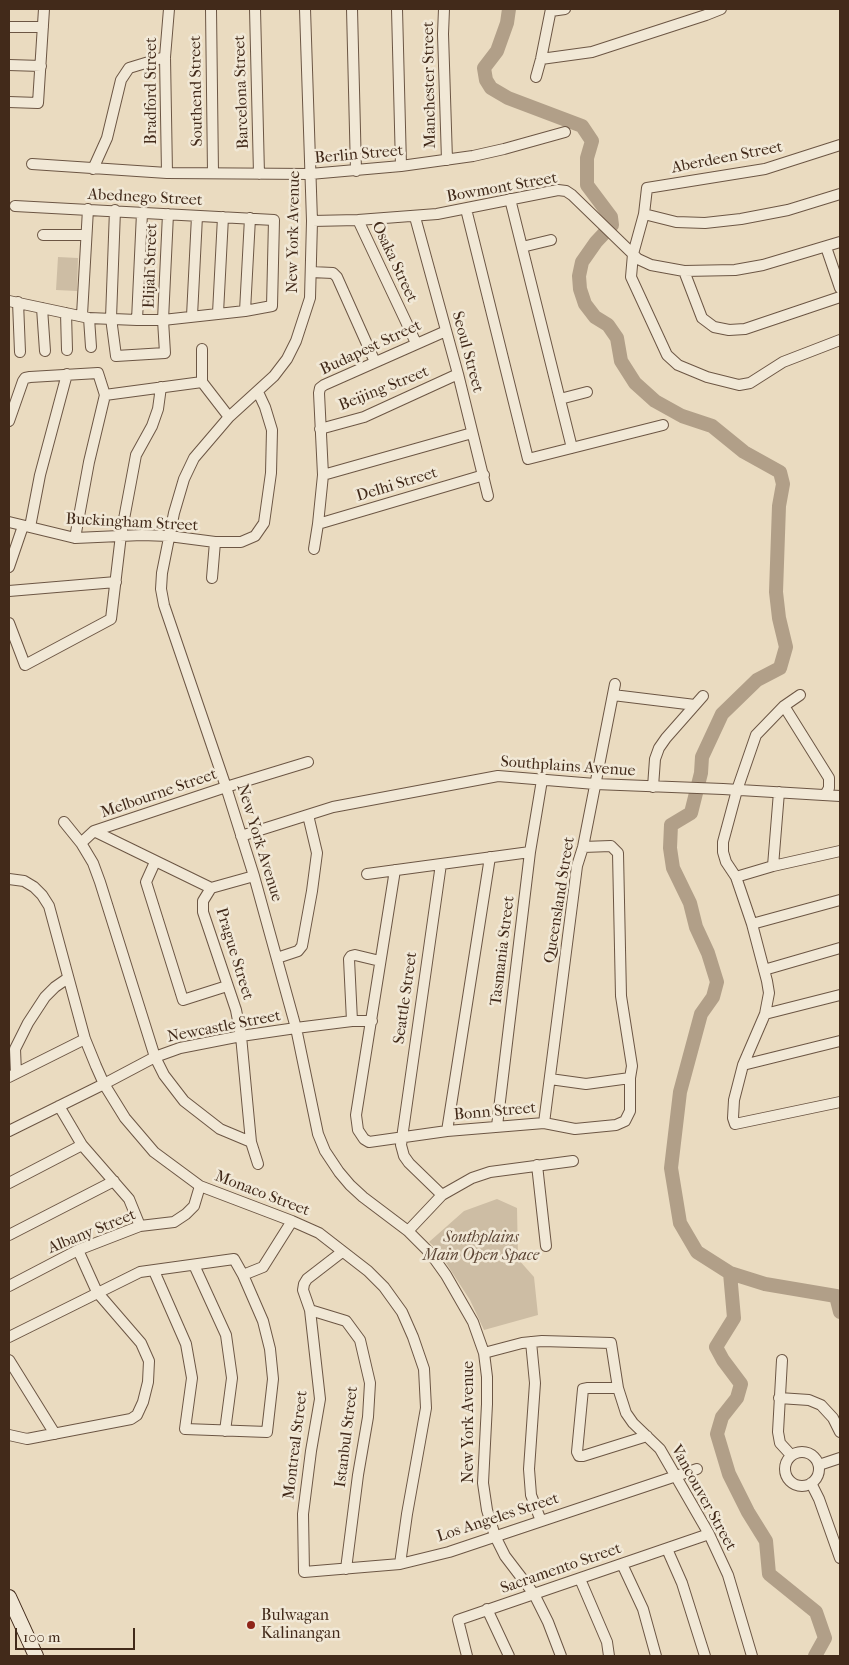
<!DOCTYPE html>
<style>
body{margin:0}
#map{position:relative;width:849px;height:1665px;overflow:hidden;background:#eadbc0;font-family:"IM FELL French Canon",serif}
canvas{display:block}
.frame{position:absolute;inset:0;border:10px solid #422a1a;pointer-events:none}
.scale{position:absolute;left:15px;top:1628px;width:120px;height:22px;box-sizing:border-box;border:2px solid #422a1a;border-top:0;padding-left:6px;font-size:15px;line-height:18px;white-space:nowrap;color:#422a1a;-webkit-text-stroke:4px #f1e8d6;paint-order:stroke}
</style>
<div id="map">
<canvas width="849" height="1665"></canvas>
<div class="frame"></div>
<div class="scale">100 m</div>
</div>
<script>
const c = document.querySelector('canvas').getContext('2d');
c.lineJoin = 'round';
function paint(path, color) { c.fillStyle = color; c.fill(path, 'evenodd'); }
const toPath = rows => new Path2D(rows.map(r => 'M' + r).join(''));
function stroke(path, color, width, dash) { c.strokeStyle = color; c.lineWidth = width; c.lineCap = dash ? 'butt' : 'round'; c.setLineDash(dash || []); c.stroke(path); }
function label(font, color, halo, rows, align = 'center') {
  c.font = font + ' "IM FELL French Canon",serif'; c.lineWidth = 5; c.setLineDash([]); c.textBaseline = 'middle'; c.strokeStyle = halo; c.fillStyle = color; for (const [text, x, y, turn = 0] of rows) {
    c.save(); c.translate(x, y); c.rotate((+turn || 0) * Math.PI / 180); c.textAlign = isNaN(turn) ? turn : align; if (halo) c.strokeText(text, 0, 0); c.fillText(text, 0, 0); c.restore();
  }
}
const green = toPath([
 [58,257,78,258,77,291,56,290],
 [497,1199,517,1208,518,1259,534,1277,538,1315,484,1330,470,1300,437,1249,429,1242,464,1211]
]);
const river = toPath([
 [509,9,507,23,497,51,484,68,486,80,491,88,508,98,582,126,592,141,587,158,587,185,611,217,612,225,596,242,582,262,579,276,580,289,585,304,595,317,608,325,617,338,621,361,635,383,655,401,682,416,712,426,744,452,780,472,783,484,779,506,776,592,779,618,786,647,780,668,757,680,722,714,702,757,701,773,691,813,671,825,670,848,673,868,690,903,696,927,708,953,717,982,713,997,701,1014,680,1092,671,1168,680,1223,697,1252,730,1273,765,1284,836,1296,840,1312],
 [730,1273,734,1318,716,1347,723,1360,741,1384,737,1398,722,1417,717,1434,729,1474,748,1512,766,1541,769,1574,816,1612,825,1638,815,1656]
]);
const minor = toPath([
 [211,9,213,173],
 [255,9,259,174],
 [305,9,312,221,310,298,296,341,287,359,274,376,229,417,194,458,184,479,174,513,162,573,161,589,164,605,226,787,254,876,296,1028,318,1134,325,1151,339,1172,350,1185,363,1197,408,1231,431,1254,446,1275,473,1322,484,1353,487,1377,487,1404,483,1483,487,1510,495,1536,505,1556,534,1594,548,1622,561,1656],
 [352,9,356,171],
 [397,9,401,166],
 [444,9,443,34,447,160],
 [551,11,565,9],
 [9,27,43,27],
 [541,59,592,52,706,15,721,9],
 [9,65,41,66],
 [536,77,541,59,551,9],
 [9,102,38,103,44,9],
 [840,145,765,169,647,188,644,214,633,254,631,277,667,355,678,365,707,377,739,385,750,383,783,362,840,340],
 [32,164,167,173,310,174,401,166,473,156,504,149,565,132],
 [93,169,107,138,121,80,129,68,165,57],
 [167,173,165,57,169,9],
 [510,199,572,448],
 [466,209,528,459,663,425],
 [115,210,111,318,116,356,165,353,163,320,168,214],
 [644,214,676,222,705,223,741,219,788,210,840,194],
 [415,217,458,374,488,496],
 [358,220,416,343],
 [312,221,358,220,437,214,558,190,566,191,572,195,638,259,651,265,684,271,735,270,763,265,840,242],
 [43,235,85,235],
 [522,247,551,240],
 [826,247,840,288],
 [684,271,702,318,714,327,729,330,745,329,840,297],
 [311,272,333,273,337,277,375,362],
 [9,301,89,318,137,320,163,320,245,311,272,306,274,220,15,206],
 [18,302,20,352],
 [42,308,45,351],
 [245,311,250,218],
 [66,313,67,350],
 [218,313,223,217],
 [82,315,88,209],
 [192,316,197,216],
 [89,318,91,347],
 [137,320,142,213],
 [202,382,202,349],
 [105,395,202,382,229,417],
 [560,399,587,392],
 [9,421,23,381,25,378,30,377,98,373,105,395],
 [320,429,364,417,458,374],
 [323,475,472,433],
 [9,522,75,538,142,535,169,536,215,542,241,542,255,536,264,523,271,473,272,430,265,407,258,392],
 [318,524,484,475],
 [30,527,40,475,67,374],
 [75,538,89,462,105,395],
 [314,549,318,524,323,475,319,393,320,388,324,385,446,331],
 [9,567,23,526],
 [212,578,215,542],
 [9,591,116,582],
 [9,623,25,665,111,619,121,535,136,455,152,426,158,409,161,387],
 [613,695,695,705],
 [800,695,784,706,756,735,737,790,723,842,723,852,726,862,736,877,752,924,767,981,769,993,765,1014,743,1065,734,1100,733,1118,735,1124,840,1102],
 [784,706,829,778,829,788,825,795],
 [653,787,655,759,659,748,666,738,703,696],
 [64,822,81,843,93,863,100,882,155,1057,164,1075,184,1101,220,1129,251,1142],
 [94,831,211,888],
 [241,836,333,807,498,776,595,784,723,789,840,796],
 [81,843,94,831,226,787,308,762],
 [155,862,146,882,183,1000,227,986],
 [441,864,401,1145,404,1156,409,1163,442,1195],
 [773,866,779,792],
 [395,870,356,1115,358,1130,364,1139,369,1142,447,1131,544,1123,575,1129,616,1125,625,1121,630,1111,630,1078,632,1066,621,996,618,853,611,846,583,847],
 [367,874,530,852],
 [254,876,211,888,203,901,203,912,236,1010,241,1036,251,1142,258,1164],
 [736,877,773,866,840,851],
 [9,879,24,881,34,887,42,895,49,906,85,1039,96,1066,104,1084,125,1118,154,1152,200,1186,292,1221,319,1233,368,1271,384,1287,402,1312,413,1337,424,1369,426,1408,407,1514,400,1564],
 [752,924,840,900],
 [277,958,298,951,302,946,312,891,317,853,308,815],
 [764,970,840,948],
 [765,1014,840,995],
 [352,1021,349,959,351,956,355,955,380,961],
 [743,1065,840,1041],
 [16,1073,15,1049,28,1023,45,997,55,987,68,978],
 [9,1077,85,1039],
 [550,1079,586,1084,630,1078],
 [59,1106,82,1145,129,1199,140,1226],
 [544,1123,577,866,583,847,615,684],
 [497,1126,530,852,542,780],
 [9,1131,104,1084,155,1057,180,1048,241,1036,296,1028,352,1021,372,1021],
 [447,1131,490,857],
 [537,1165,546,1246],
 [9,1183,82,1145],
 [408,1231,442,1195,472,1178,490,1172,573,1161],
 [9,1235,114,1181],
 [342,1252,307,1279,304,1284,303,1290,310,1310,320,1399,311,1451,303,1514,304,1572,400,1564,449,1552,697,1469],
 [194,1265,226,1335,232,1378,225,1431],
 [243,1275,263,1267,292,1221],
 [9,1286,78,1250,140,1226,174,1222,186,1214,194,1206,200,1186],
 [310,1310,346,1321,360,1340,370,1383,368,1417,358,1475,346,1569],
 [9,1337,140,1272,234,1259,243,1275,263,1321,270,1349,273,1379,267,1432,185,1429,192,1378,186,1344,154,1271],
 [531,1342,535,1383,529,1469,531,1495,541,1521],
 [484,1353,522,1343,542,1341,611,1343,618,1388,626,1413,633,1423,660,1449,709,1534,728,1575,752,1656],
 [9,1360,55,1434],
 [782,1360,778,1432,780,1443,791,1455],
 [618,1388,588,1388,583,1389,577,1452,579,1456,583,1456,647,1436],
 [779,1398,809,1400,821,1405,833,1418,840,1432],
 [9,1435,27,1439,131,1419,137,1415,143,1402,148,1382,149,1361,141,1343,97,1292,78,1250],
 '785 1469a17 17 0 1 1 34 0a17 17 0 1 1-34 0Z',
 [819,1465,840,1458],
 [811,1483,819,1499,840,1558],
 [667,1549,682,1583,705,1656],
 [622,1564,643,1609,656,1656],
 [580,1579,607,1642,609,1656],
 [487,1609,509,1656],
 [467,1656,458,1620,709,1534]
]);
const secondary = toPath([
 [9,1597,36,1656]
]);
const markers = [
 [251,1625,5,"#8f2418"]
];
const streetNames = [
 ["Manchester Street",430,85,-91],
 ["Bradford Street",152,91,-90],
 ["Southend Street",197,91,-91],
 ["Barcelona Street",242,92,-92],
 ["Berlin Street",359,155,-5],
 ["Aberdeen Street",727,158,-11],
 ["Bowmont Street",502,188,-10],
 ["Abednego Street",145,198,3],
 ["New York Avenue",294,232,-89],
 ["Osaka Street",394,262,65],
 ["Elijah Street",151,266,-88],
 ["Budapest Street",371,348,-25],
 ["Seoul Street",467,352,75],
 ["Beijing Street",384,389,-22],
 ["Delhi Street",397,485,-17],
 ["Buckingham Street",132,523,3],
 ["Southplains Avenue",568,767,4],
 ["Melbourne Street",159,794,-19],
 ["New York Avenue",259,843,73],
 ["Queensland Street",560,900,-81],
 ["Tasmania Street",503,951,-83],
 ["Prague Street",234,954,73],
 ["Seattle Street",406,998,-82],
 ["Newcastle Street",224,1027,-11],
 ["Bonn Street",495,1112,-5],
 ["Monaco Street",262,1194,21],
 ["Albany Street",92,1232,-22],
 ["New York Avenue",469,1422,-90],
 ["Istanbul Street",347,1437,-83],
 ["Montreal Street",296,1445,-83],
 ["Vancouver Street",703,1498,61],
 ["Los Angeles Street",498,1518,-18],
 ["Sacramento Street",561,1569,-19]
];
const parkNames = [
 ["Southplains",481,1238],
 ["Main Open Space",481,1256]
];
const poiNames = [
 ["Bulwagan",261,1616],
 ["Kalinangan",261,1634]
];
paint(green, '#cdbda4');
stroke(river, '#b19f88', 14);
stroke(minor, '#6c5644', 12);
stroke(secondary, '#422a1a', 16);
stroke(minor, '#f1e8d6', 10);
stroke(secondary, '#f1e8d6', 14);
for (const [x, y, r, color] of markers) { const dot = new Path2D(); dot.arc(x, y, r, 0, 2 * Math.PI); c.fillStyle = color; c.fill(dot); stroke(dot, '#f1e8d6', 2); }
label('16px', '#422a1a', '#f1e8d6', streetNames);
label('italic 16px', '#5e4736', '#f1e8d6', parkNames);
label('16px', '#422a1a', '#f1e8d6', poiNames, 'left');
</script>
